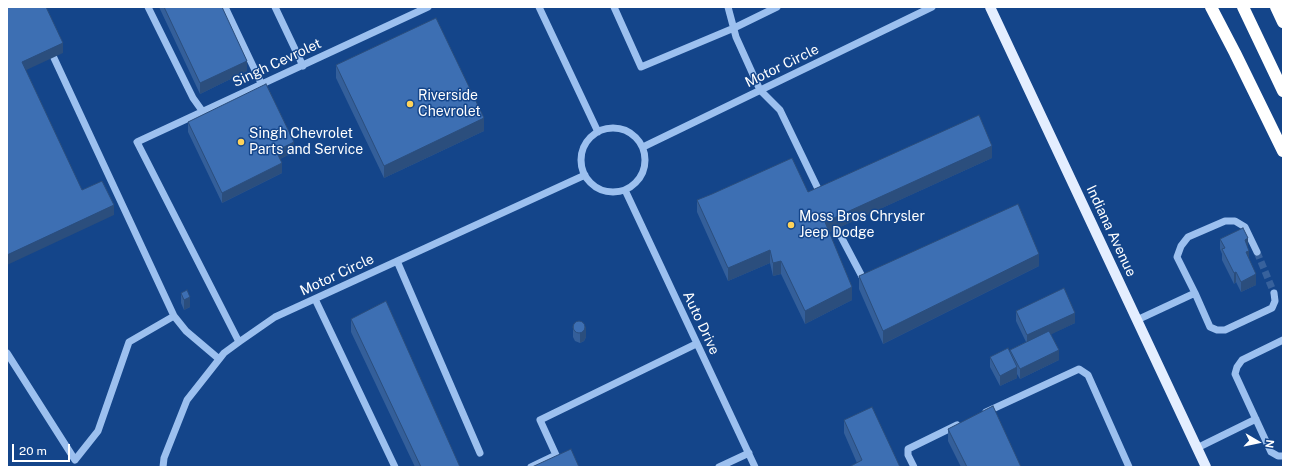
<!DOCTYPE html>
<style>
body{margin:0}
#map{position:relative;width:1290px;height:474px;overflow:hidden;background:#14458a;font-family:"Public Sans",sans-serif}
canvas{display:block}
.frame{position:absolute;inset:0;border:8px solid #fff;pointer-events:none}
.north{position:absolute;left:1238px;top:422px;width:40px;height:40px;-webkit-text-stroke:3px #14458a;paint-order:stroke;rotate:99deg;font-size:11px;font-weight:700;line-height:16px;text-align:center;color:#fff}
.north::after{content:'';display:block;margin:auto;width:14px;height:18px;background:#fff;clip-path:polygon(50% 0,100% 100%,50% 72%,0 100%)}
.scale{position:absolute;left:12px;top:444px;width:58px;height:18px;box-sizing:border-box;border:2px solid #fff;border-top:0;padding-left:5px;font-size:12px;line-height:14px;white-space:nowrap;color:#fff;-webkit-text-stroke:3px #14458a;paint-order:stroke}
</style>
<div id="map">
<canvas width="1290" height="474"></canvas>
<div class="frame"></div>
<div class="north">N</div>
<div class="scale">20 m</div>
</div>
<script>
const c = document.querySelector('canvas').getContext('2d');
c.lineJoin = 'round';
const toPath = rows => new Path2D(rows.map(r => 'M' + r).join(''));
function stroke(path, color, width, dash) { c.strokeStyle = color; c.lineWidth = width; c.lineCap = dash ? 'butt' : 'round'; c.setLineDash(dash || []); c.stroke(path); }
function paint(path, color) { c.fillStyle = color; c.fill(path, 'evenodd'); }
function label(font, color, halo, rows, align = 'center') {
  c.font = font + ' "Public Sans",sans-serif'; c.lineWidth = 3; c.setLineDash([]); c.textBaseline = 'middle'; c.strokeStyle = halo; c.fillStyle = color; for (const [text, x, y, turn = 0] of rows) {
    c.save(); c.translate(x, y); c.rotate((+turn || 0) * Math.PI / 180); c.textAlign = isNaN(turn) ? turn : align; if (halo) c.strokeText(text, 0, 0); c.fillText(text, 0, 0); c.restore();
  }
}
const minorTunnel = toPath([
 [1257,252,1274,293]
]);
const minor = toPath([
 [148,7,193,98,203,112],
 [225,7,262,85],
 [275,7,303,66],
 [539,7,598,132],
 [614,7,641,67,734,28,777,7],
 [728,7,736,37,760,90,780,110,821,195],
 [54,58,174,316,186,331,219,359],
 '581 160a32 32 0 1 1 64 0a32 32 0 1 1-64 0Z',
 [643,147,932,7],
 [625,190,755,467],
 [837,229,866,284],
 [397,261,480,453],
 [1195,293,1177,257,1181,246,1188,237,1225,221,1235,221,1245,227,1257,252],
 [315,299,395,467],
 [1137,320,1195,293,1210,327,1217,330,1225,330,1272,308,1275,301,1274,293],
 [1283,340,1242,360,1237,367,1235,374,1271,452,1278,456,1283,456],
 [239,342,137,142,428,7],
 [7,353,75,460,98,431,129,342,174,316],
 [986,412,1079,369,1088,375,1129,467],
 [1197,448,1256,419],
 [163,467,164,458,187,400,224,353,239,342,275,317,585,175],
 [531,467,556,455,540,420,696,344],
 [719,467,749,453],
 [914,467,908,455,908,449,957,425]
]);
const major = toPath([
 [990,7,1206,467]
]);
const highway = toPath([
 [1211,7,1235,53,1283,151],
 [1243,7,1283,91],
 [1276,7,1283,22]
]);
const wall = toPath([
 [159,7,222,7,247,71,200,94],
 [336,65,484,131,384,178,336,78],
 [188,122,294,152,280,159,282,173,222,203,188,132],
 [992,158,829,232,852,300,805,324,781,274,773,276,770,263,728,281,697,212,697,200,808,192],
 [1220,239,1248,248,1249,260,1256,285,1241,292,1236,282,1234,284,1222,260,1222,254,1220,249],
 [1039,266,883,344,859,289,859,276],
 [181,293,190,307,184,310,181,303],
 [1016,311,1075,323,1051,334,1059,360,1020,379,1017,374,1017,378,1000,386,990,367,990,357,1010,353,1010,350,1026,342,1016,321],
 [351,319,460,467,415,467,351,332],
 [573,327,586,337,584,341,580,343,575,341,573,337],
 [1283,372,1283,382,1282,380,1282,373],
 [844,420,900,467,857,463,844,433],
 [948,429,1021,467,961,467,948,441]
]);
const shadedWall = toPath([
 [63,43,63,53,22,72,22,62],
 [247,61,247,71,200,94,200,83],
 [484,118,484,131,384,178,384,166],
 [294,142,294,152,276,161,276,151],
 [992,146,992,158,825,234,825,222],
 [282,163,282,173,222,203,222,193],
 [114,205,114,215,7,265,7,255],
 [1248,238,1248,248,1245,240],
 [770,250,770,263,728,281,728,268],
 [1249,251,1249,261,1246,252],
 [1039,254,1039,266,883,344,883,331],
 [781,261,781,274,773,276,773,263],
 [1236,272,1236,282,1234,284,1234,273],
 [1256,274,1256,285,1241,292,1241,282],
 [852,287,852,300,805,324,805,311],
 [190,297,190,307,184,310,184,300],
 [1075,313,1075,323,1027,346,1027,335],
 [586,326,586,337,584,341,580,343,580,333],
 [1059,350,1059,360,1020,379,1020,369],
 [1017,367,1017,378,1000,386,1000,376]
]);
const building = toPath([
 [7,7,46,7,63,43,22,62,82,190,102,181,114,205,7,255,7,7],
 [164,7,222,7,247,61,200,83,164,7],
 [436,18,484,118,384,166,336,65,436,18],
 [266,84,294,142,276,151,282,163,222,193,188,122,266,84],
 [979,115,992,146,825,222,852,287,805,311,781,261,773,263,770,250,728,268,697,200,712,194,792,158,808,192,979,115],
 [1018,204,1039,254,883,331,859,276,1018,204],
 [1243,228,1248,238,1245,240,1249,251,1246,252,1256,274,1241,282,1236,272,1234,273,1222,249,1225,248,1220,239,1243,228],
 [1064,288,1075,313,1027,335,1016,311,1064,288],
 [187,290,190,297,184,300,181,293,187,290],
 [386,301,460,467,421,467,351,319,386,301],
 '573 327a6 6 0 1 1 12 0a6 6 0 1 1-12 0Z',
 [1049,331,1059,350,1020,369,1010,350,1049,331],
 [1008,348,1017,367,1000,376,990,357,1008,348],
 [993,406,1021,467,967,467,948,429,993,406],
 [872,407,900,467,849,467,862,460,844,420,872,407],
 [571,449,579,467,532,467,571,449]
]);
const markers = [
 [410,104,4,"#ffd35a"],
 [241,142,4,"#ffd35a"],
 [791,225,4,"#ffd35a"]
];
const streetNames = [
 ["Singh Cevrolet",277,63,-25],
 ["Motor Circle",782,66,-26],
 ["Indiana Avenue",1111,231,65],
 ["Motor Circle",337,275,-25],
 ["Auto Drive",701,323,65]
];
const poiNames = [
 ["Riverside",418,96],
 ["Chevrolet",418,112],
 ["Singh Chevrolet",249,134],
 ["Parts and Service",249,150],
 ["Moss Bros Chrysler",799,217],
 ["Jeep Dodge",799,233]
];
stroke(minorTunnel, '#37619c', 7, [7, 3.5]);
stroke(minor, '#9cc0ef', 7);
stroke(major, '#e4eeff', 10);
stroke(highway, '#fff', 12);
paint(wall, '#345f9a');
paint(shadedWall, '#2b4e7d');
paint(building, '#3d6fb3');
stroke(building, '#2b4e7d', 1);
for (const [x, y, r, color] of markers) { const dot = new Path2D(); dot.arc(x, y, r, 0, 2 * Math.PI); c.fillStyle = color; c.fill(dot); stroke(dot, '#14458a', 1.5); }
label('14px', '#fff', '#14458a', streetNames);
label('14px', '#fff', '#14458a', poiNames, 'left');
</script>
